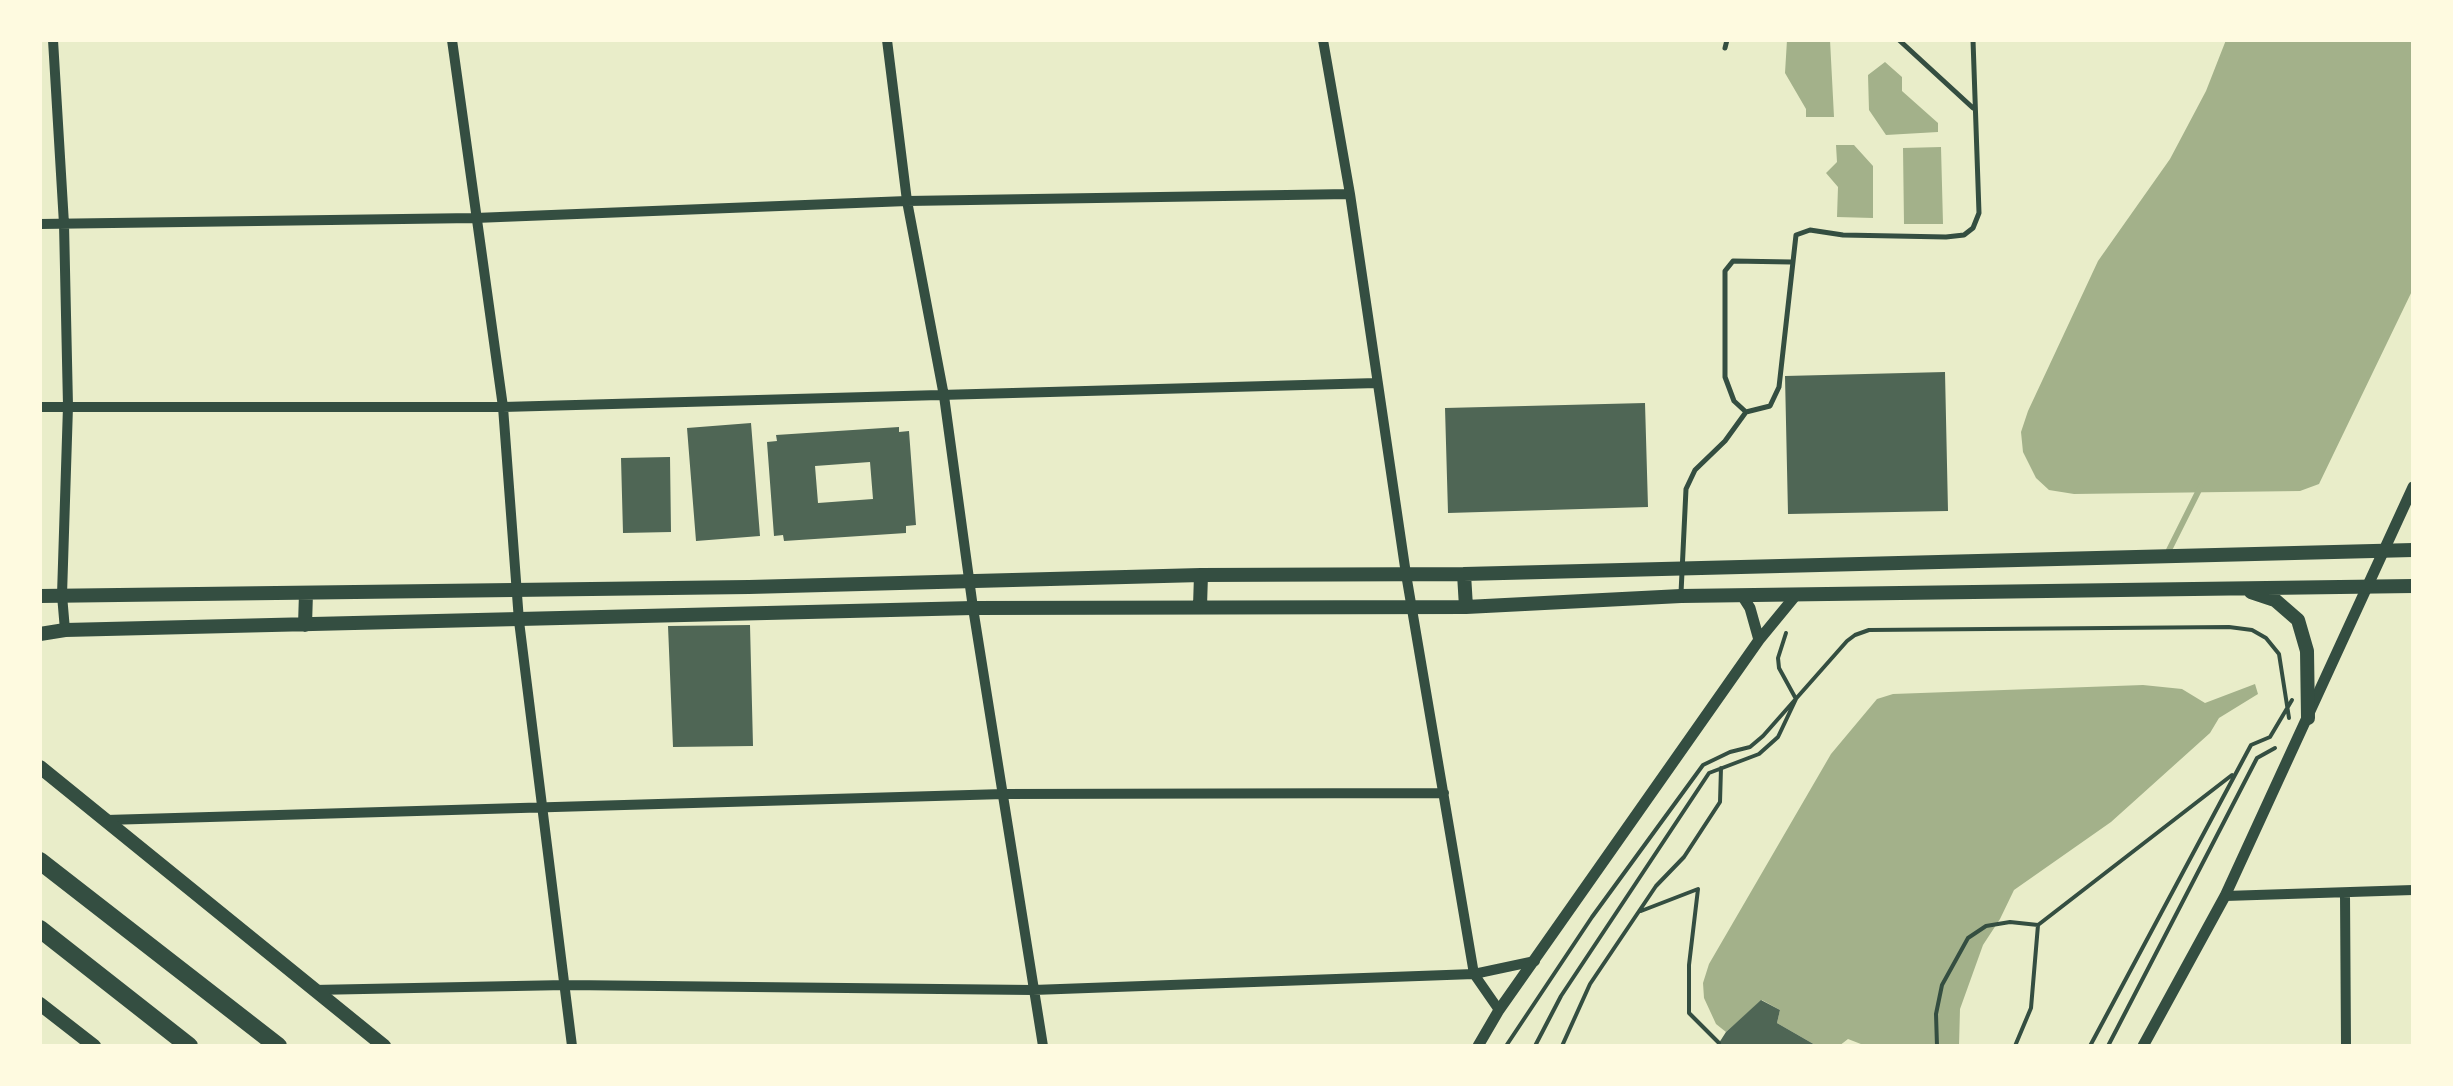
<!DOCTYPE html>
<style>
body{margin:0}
#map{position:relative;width:2453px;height:1086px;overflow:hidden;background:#e9edc9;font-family:Ubuntu,sans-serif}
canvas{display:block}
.frame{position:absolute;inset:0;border:42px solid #fefae0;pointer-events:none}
</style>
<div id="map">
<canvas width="2453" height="1086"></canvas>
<div class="frame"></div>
</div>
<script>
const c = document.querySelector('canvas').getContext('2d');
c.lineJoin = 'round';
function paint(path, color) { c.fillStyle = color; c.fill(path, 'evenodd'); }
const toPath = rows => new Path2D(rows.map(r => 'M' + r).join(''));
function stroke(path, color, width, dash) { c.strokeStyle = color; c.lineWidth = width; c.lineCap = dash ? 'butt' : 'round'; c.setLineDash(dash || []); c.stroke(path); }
const water = toPath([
 [1787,40,1830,40,1834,117,1806,117,1806,109,1785,73],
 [2226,40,2413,40,2413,289,2319,484,2300,491,2074,494,2049,490,2036,478,2023,452,2021,432,2028,411,2098,261,2170,159,2206,91],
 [1885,62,1902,77,1902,91,1938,123,1938,132,1886,135,1869,110,1868,75],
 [1836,145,1854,145,1873,166,1873,218,1837,217,1838,187,1826,173,1837,162],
 [1941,147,1943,224,1904,224,1903,148],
 [2255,684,2258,694,2219,718,2210,733,2111,822,2014,890,2000,919,1983,945,1960,1009,1959,1046,1866,1046,1848,1039,1839,1046,1817,1046,1777,1023,1780,1010,1762,1000,1726,1032,1716,1024,1704,998,1703,983,1709,964,1831,754,1877,699,1893,694,2143,685,2182,689,2205,703]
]);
const stream = toPath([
 [2169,550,2201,486]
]);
const building = toPath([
 [1945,372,1948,511,1788,514,1785,376],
 [1645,403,1648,507,1448,513,1445,408],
 [751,423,760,536,696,541,687,428],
 [899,427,899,432,909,431,916,525,906,526,906,533,784,541,783,535,774,536,767,442,777,441,776,435],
 [870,462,873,499,818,503,815,466],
 [670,457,671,532,623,533,621,458],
 [750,625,753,746,673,747,668,626],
 [1761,1000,1780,1010,1777,1023,1817,1046,1717,1046,1726,1032]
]);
const path = toPath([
 [1641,911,1698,889,1689,965,1689,1013,1719,1043],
 [1506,1046,1592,917,1703,765,1730,752,1750,747,1763,736,1847,641,1855,635,1869,630,2229,627,2252,630,2266,638,2279,654,2289,718],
 [1535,1046,1561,996,1709,773,1759,754,1778,737,1796,699,1779,668,1778,658,1786,633],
 [1562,1046,1590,984,1656,886,1684,857,1720,802,1721,768],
 [1937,1046,1936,1014,1942,985,1968,938,1986,926,2010,922,2038,925],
 [2015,1046,2031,1008,2038,925,2232,775],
 [2090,1046,2251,745,2270,737,2292,700],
 [2108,1046,2257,758,2275,748]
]);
const service = toPath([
 [1899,40,1973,108],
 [1725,48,1727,40],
 [1746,412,1734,401,1725,377,1725,271,1733,261,1791,262],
 [1681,593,1686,489,1695,470,1725,441,1746,412,1770,406,1779,387,1796,235,1810,230,1843,235,1946,237,1964,235,1973,228,1979,213,1973,40]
]);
const minor = toPath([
 [53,40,64,224,68,406,62,595,65,630],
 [452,40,503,407,519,621,572,1046],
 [887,40,907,201,944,396,973,608,1043,1046],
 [1323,40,1350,194,1406,574,1474,974,1499,1010],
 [40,224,475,218,907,201,1350,194],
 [40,407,503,407,1377,383],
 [106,820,1004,794,1444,793],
 [2345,894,2346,1046],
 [2225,896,2413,890],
 [313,990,566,985,1033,990,1474,974,1535,961]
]);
const tertiary = toPath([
 [1743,597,1750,608,1759,640],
 [1478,1046,1499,1010,1759,640,1796,595],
 [2143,1046,2225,896,2413,487]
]);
const secondary = toPath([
 [1464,574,1466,607],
 [2251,592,2275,600,2298,620,2307,651,2308,718],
 [40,596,749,587,1201,575,1464,574,2413,550],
 [1200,606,1201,575],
 [305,625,306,593],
 [40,634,65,630,973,608,1466,607,1681,596,2413,586],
 [40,767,384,1046],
 [40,1004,94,1046]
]);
const motorway = toPath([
 [40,861,278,1046],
 [40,929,189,1046]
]);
paint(water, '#a3b18a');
stroke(stream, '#a3b18a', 6);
paint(building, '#4f6655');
stroke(path, '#344e41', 4);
stroke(service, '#344e41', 5);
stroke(minor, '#344e41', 10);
stroke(tertiary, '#344e41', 11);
stroke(secondary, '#344e41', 14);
stroke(motorway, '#344e41', 18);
</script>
